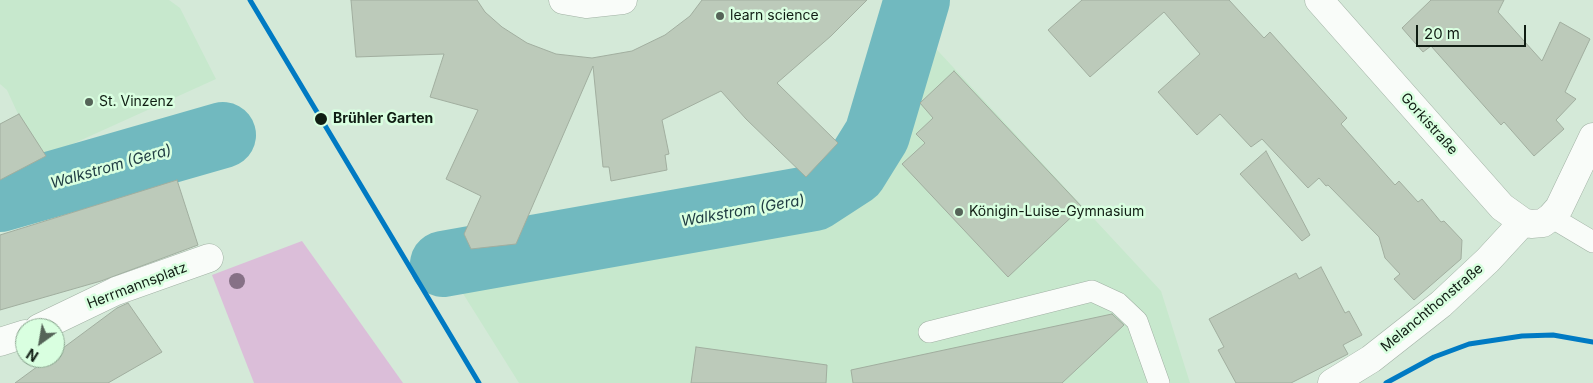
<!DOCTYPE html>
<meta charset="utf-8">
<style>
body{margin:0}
#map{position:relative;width:1593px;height:383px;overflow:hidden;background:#d4e9d8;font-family:Inter,sans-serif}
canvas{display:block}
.north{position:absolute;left:15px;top:318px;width:50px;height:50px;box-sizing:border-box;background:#d9ffe0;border:1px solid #89a58e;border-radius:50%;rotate:212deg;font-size:14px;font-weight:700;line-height:20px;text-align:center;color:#101d13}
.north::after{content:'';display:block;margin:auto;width:18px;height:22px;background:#556458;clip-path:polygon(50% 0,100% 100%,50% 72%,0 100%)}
.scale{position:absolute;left:1416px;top:25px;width:110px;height:22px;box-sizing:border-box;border:2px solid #101d13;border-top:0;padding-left:6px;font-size:15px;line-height:18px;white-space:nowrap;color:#101d13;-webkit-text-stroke:4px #d9ffe0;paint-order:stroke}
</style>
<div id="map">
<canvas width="1593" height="383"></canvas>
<div class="north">N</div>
<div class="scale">20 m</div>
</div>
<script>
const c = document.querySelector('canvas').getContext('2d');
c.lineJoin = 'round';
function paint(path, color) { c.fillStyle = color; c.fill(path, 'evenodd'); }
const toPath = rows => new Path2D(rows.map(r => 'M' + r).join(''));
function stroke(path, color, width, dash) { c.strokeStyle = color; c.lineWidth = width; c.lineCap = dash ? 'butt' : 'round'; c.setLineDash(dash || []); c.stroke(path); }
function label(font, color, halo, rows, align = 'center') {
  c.font = font + ' Inter,sans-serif'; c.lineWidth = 5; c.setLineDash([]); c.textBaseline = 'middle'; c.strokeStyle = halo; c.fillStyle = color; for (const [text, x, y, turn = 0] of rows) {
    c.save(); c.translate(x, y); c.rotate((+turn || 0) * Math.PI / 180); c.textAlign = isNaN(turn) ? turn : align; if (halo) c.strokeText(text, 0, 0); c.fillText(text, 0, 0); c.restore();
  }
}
const built = toPath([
 [0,0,169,0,180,8,216,79,46,156,0,180,0,124,18,114,7,90,0,84],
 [926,38,1161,291,1190,383,519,383,462,292,808,224,857,199,900,115]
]);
const green = toPath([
 [302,241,337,290,403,383,254,383,212,275]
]);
const river = toPath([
 [0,199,223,135],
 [443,264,814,198,854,172,877,135,917,0]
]);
const building = toPath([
 [351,0,477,0,485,12,502,27,527,43,556,54,592,58,632,51,665,35,690,16,702,0,867,0,831,36,777,83,838,143,806,177,746,119,721,91,662,120,669,154,665,155,667,170,611,181,609,167,603,167,593,66,516,244,471,249,464,234,481,196,446,179,478,110,430,97,444,54,356,57,351,0],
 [1082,0,1229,0,1264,38,1270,32,1312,79,1347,118,1341,124,1395,185,1399,181,1418,202,1422,199,1441,222,1444,221,1462,240,1461,259,1414,300,1394,279,1400,274,1385,258,1379,237,1328,185,1326,186,1319,178,1308,188,1262,139,1251,147,1220,114,1197,135,1158,92,1200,54,1164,12,1090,77,1048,30,1082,0],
 [1431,0,1504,0,1498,12,1542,61,1560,22,1590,39,1565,92,1576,99,1556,120,1564,129,1534,156,1504,122,1501,125,1431,46,1423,52,1402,28,1431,0],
 [954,71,1082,207,1008,277,902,164,925,143,916,134,933,118,920,103,954,71],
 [19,114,46,156,0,180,0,124,19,114],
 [1266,151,1310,235,1302,241,1240,174,1266,151],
 [177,180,198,245,101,281,0,310,0,235,177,180],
 [1321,267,1345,313,1349,311,1362,335,1343,345,1348,354,1291,383,1236,383,1218,350,1224,347,1209,319,1296,273,1299,279,1321,267],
 [128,303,162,352,108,383,15,383,49,358,55,358,55,354,117,308,128,303],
 [1112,314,1124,325,1062,383,853,383,851,370,1112,314],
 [696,347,827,365,826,383,691,383,696,347]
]);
const service = toPath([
 [1551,217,1593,242],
 [929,332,1092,291,1118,303,1137,321,1159,383]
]);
const minor = toPath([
 [563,0,586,4,623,0],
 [1319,0,1502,207,1523,222,1531,224,1543,223,1551,217,1559,208,1593,137],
 [39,328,116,291,209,258],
 [0,342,25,334],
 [1332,383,1371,359,1441,304,1488,260,1523,222]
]);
const tram1 = toPath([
 [250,0,479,383],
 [1386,383,1434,357,1469,344,1522,336,1553,335,1593,342]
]);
const trees = [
 [237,281]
];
const markers = [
 [720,16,5,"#556458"],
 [89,102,5,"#556458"],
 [321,119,7,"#101d13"],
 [959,212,5,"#556458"]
];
const poiNames = [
 ["learn science",730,16],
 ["St. Vinzenz",99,102],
 ["Königin-Luise-Gymnasium",969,212]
];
const stopNames = [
 ["Brühler Garten",333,119]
];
const streetNames = [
 ["Gorkistraße",1429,124,48],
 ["Herrmannsplatz",137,286,-21],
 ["Melanchthonstraße",1432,308,-40]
];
const waterNames = [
 ["Walkstrom (Gera)",111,167,-16],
 ["Walkstrom (Gera)",743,211,-10]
];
paint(built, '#c7e8cd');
paint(green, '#dbbed9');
stroke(river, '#71b9bf', 66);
paint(building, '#bccaba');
stroke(building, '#a1ae9f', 1);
stroke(service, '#a1b1a4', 22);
stroke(minor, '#a1b1a4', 29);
stroke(service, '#f9fcf9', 21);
stroke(minor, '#f9fcf9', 28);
stroke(tram1, '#007ac3', 5);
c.fillStyle = '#867186';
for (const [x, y] of trees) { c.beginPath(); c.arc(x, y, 8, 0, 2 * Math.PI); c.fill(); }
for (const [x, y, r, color] of markers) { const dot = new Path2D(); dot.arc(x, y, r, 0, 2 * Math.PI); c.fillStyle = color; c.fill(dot); stroke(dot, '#d9ffe0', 2); }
label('14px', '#101d13', '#d9ffe0', poiNames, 'left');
label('bold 14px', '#101d13', '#d9ffe0', stopNames, 'left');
label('14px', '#101d13', '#d9ffe0', streetNames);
label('italic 15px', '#203d43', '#d9ffe0', waterNames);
</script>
